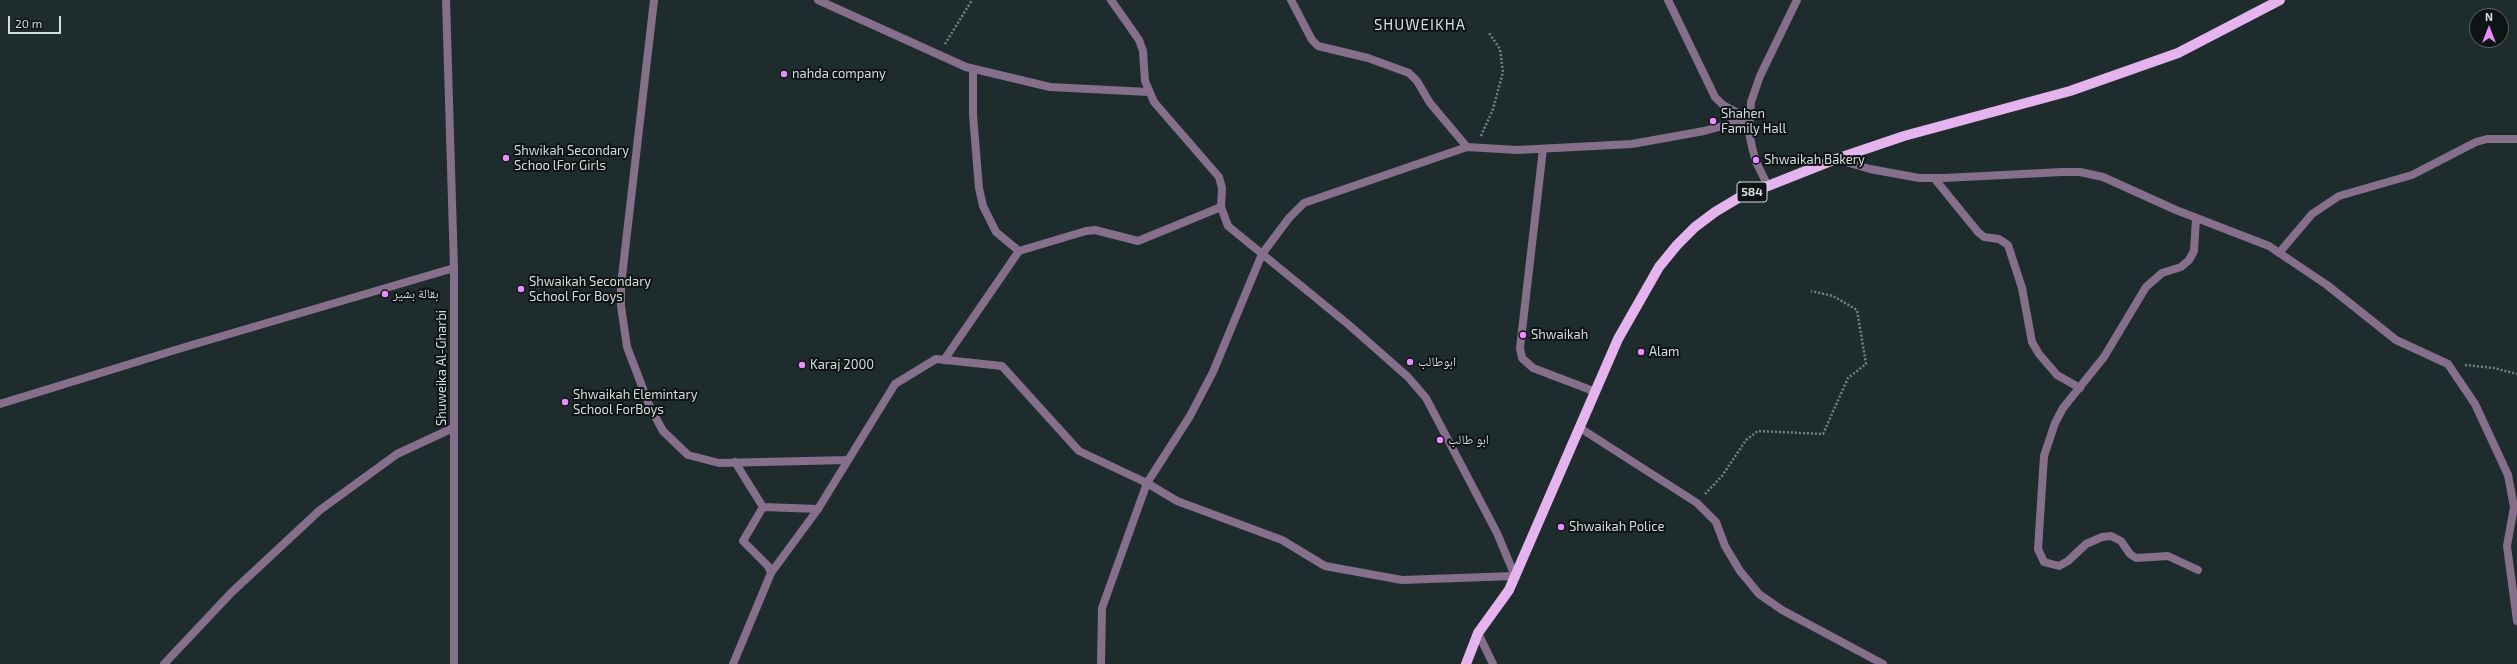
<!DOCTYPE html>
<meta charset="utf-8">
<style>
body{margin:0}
#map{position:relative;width:2517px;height:664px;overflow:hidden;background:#1f2c2d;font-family:"Exo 2",sans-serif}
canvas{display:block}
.north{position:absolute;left:2469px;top:8px;width:40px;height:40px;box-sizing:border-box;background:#0e1314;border:1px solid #5d6464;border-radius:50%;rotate:0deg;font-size:11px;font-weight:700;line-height:16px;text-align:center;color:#d4dddd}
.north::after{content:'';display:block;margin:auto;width:14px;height:18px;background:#ea8dfd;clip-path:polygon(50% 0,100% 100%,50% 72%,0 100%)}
.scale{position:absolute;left:8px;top:16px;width:53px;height:18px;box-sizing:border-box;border:2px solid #d4dddd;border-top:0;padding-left:5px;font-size:12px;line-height:14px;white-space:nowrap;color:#d4dddd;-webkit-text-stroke:3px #0e1314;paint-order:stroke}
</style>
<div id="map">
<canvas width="2517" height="664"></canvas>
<div class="north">N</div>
<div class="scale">20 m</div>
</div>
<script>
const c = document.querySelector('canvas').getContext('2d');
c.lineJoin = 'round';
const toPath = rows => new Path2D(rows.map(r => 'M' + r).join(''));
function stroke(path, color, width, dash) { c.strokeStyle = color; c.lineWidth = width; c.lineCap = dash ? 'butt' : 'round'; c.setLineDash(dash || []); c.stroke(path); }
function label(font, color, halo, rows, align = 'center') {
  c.font = font + ' "Exo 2","Noto Naskh Arabic",sans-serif'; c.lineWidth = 4; c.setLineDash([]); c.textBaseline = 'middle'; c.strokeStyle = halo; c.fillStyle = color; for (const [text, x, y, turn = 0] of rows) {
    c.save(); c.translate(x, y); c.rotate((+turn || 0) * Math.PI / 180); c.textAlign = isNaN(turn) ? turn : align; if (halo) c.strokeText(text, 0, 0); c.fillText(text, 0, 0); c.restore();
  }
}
const path = toPath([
 [945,44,972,0],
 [1481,136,1493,109,1503,72,1500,49,1489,33],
 [2465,365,2494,368,2517,374],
 [1705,494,1722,476,1746,440,1758,431,1823,434,1848,378,1866,364,1857,310,1833,296,1811,291]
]);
const minor = toPath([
 [654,0,621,285,621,306,627,347,650,407,663,431,688,455,719,463,848,460],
 [818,0,966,67,1050,87,1149,92],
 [1291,0,1312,40,1318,46,1368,58,1409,73,1417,81,1430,103,1467,147],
 [1668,0,1715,97,1723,105,1749,119],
 [973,69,973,115,979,188,983,206,996,232,1019,251,1086,231,1095,230,1138,241,1221,207],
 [1543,149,1520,348,1522,358,1533,368,1596,392],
 [1836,159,1870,169,1919,178,1944,178,2062,172,2080,172,2103,177,2176,210,2269,246,2327,285,2396,340,2448,364,2475,404,2508,475,2514,507,2507,546,2517,621],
 [1934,178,1978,232,1984,237,1999,239,2008,245,2022,288,2032,342,2039,354,2057,375,2080,388],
 [1768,186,1756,162,1752,147,1749,132,1751,102,1760,76,1797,0],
 [2196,218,2194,251,2189,260,2181,267,2162,273,2146,287,2104,357,2063,408,2055,423,2044,456,2038,549,2044,562,2059,566,2068,561,2086,544,2102,537,2111,536,2121,541,2130,554,2136,558,2168,556,2198,570],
 [2279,253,2312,214,2339,196,2412,175,2476,142,2487,139,2517,139],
 [944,360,1019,251],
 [0,404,185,347,454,268],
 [1580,428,1697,503,1716,522,1725,546,1740,571,1759,594,1782,610,1883,664],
 [735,462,763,507],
 [771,573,768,566,743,541,763,507,818,509],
 [164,664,232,592,320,510,397,454,453,428],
 [733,664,771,573,818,509,895,384,936,359,1002,366,1079,451,1147,483,1177,501,1282,540,1325,566,1402,580,1515,576,1497,533,1426,398,1408,377,1349,325,1228,226,1221,207,1222,188,1219,177,1154,102,1145,81,1143,51,1139,40,1111,0],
 [1101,664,1102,608,1147,483,1190,416,1213,372,1262,254,1289,218,1304,203,1467,147,1517,150,1632,144,1704,131,1749,119]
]);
const tertiary = toPath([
 [446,0,454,268,454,664],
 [1478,633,1493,664]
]);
const primary = toPath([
 [1466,664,1478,633,1509,590,1618,339,1659,267,1677,245,1695,227,1715,212,1740,197,1836,159,1904,136,2070,91,2178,53,2280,0]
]);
const markers = [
 [784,74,4,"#ea8dfd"],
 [1713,121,4,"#ea8dfd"],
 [506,158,4,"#ea8dfd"],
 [1756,160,4,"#ea8dfd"],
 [521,289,4,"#ea8dfd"],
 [385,294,4,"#ea8dfd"],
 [1523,335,4,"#ea8dfd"],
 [1641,352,4,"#ea8dfd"],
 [1410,362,4,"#ea8dfd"],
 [802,365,4,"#ea8dfd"],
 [565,402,4,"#ea8dfd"],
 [1440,440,4,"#ea8dfd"],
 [1561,527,4,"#ea8dfd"]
];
const shields = [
 [1752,192,30]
];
const shieldNames = [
 ["584",1752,192]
];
const poiNames = [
 ["nahda company",792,74],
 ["Shahen",1721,114],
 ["Family Hall",1721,129],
 ["Shwikah Secondary",514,151],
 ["Schoo lFor Girls",514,166],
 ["Shwaikah Bakery",1764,160],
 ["Shwaikah Secondary",529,282],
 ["School For Boys",529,297],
 ["بقالة بشير",393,294],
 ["Shwaikah",1531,335],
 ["Alam",1649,352],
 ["ابوطالب",1418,362],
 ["Karaj 2000",810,365],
 ["Shwaikah Elemintary",573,395],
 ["School ForBoys",573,410],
 ["ابو طالب",1448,440],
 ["Shwaikah Police",1569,527]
];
const streetNames = [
 ["Shuweika Al-Gharbi",442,368,-90]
];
const quarterNames = [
 ["SHUWEIKHA",1420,25]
];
stroke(path, '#768181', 2.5, [2, 2]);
stroke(minor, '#866f8b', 8);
stroke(tertiary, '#866f8b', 8);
stroke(primary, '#e5b3ee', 10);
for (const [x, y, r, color] of markers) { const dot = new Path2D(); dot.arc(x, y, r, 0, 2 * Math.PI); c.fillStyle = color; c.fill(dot); stroke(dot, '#0e1314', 1.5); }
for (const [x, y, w] of shields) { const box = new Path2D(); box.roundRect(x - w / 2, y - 10, w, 20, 3); c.fillStyle = '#0e1314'; c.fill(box); stroke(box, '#d4dddd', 1); }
label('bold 12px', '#d4dddd', null, shieldNames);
label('13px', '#d4dddd', '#0e1314', poiNames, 'left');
label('13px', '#d4dddd', '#0e1314', streetNames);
c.letterSpacing = '1px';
label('15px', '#d4dddd', '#0e1314', quarterNames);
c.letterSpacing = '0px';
</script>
